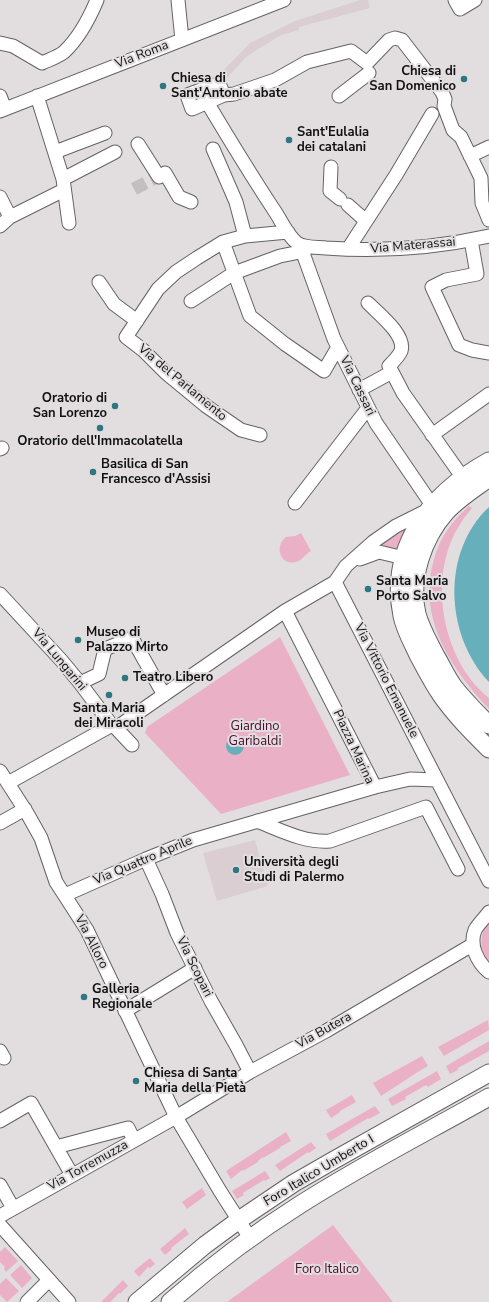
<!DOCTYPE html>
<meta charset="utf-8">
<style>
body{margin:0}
canvas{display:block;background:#e2dee0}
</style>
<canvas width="489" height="1302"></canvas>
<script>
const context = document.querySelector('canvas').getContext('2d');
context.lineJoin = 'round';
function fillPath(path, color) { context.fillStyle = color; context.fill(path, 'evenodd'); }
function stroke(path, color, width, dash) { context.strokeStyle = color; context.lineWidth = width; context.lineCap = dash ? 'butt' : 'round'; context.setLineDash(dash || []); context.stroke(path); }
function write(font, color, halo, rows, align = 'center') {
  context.font = font + ' "Nunito Sans",sans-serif'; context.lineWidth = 4; context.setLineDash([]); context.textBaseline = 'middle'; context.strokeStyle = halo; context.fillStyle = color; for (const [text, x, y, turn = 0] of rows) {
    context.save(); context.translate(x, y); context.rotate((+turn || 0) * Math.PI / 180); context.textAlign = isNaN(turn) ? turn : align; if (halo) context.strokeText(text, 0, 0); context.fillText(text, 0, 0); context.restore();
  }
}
fillPath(new Path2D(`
 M360 0H368L370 8 299 27V30L281 35 255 51 245 58 222 84 216 80 221 73 250 43 295 21Z
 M255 840 268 886 217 901 203 853Z`), '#daced2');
fillPath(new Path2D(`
 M469 506 472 508C461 521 453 534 448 550 432 598 448 666 489 698V709C450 667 417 618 434 559 440 537 452 521 469 506Z
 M406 528 397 550 380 547 375 544Z
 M301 533 311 551C305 554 302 561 296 562 280 566 274 546 286 537L295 536Z
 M280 637 350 775 221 814 145 733 147 727Z
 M489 921V963C479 951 479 933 489 921Z
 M488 1020 489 1030 444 1056 438 1047Z
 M489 1041V1051L458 1068V1070L450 1074 446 1066Z
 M422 1056 428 1066 421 1070 381 1096 373 1083Z
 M437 1071 441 1079 428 1087 426 1085 405 1097 406 1099 392 1106 388 1099Z
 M352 1095 356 1102 340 1111V1112L331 1118 326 1110Z
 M375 1106 380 1113 369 1119 368 1118 330 1141 326 1134Z
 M286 1132 291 1141 280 1147V1148L263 1158V1157L258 1161V1162L243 1171 242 1170 231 1179 226 1171Z
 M311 1142 316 1148 309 1153 308 1152 280 1171 275 1165Z
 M265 1171 270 1178 265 1181 264 1180 243 1193 244 1195 237 1199 232 1191Z
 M202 1188 206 1195 187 1209 182 1202Z
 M333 1225 393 1302H227Z
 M185 1228 189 1234 171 1248 172 1249 165 1255 160 1249Z
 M5 1247 18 1261 6 1272 4 1269 5 1267 0 1262V1252Z
 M150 1258 155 1264 150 1268 148 1267 139 1277 134 1271Z
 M21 1265 32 1278 22 1288 10 1275Z
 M6 1278 19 1291 7 1302 0 1295V1284Z
 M123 1280 128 1286 120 1294 119 1293 110 1302H101Z`), '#eab0c6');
fillPath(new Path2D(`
 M489 507V682C445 635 441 552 489 507Z
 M226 746a9 9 0 1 1 18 0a9 9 0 1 1-18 0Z`), '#67afba');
stroke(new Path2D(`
 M134 189 165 173`), '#c3bfc1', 13, [13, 6]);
const minor = new Path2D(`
 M178 0 182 40
 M455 0 460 9 475 0
 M0 43 13 46 42 63C48 60 58 57 64 52 79 38 89 19 97 0
 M224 95 220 86 214 85 187 95 192 109 224 95 234 94 275 80 307 62 351 51 367 63 389 40 395 38 402 40 442 92 445 99 444 106 453 130 461 137 481 178 482 203 489 220
 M0 96 5 109
 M37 96 63 179 69 223
 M339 96 369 73
 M207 102C229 139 251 175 274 210 281 220 287 235 297 243 304 248 317 247 326 248 381 252 435 248 489 236
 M0 111 284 0
 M138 144 159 177
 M213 149 236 202 245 236
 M55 152 105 133
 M470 156 489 147
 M331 167 330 191 340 199
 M165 173 179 197 191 202
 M63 179 115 152
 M0 197 10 217
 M348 205 366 221
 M0 226 10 217 64 190
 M471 240 477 274 446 280 432 287 459 345 472 350 489 353
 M223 242 250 316 285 344 324 371 338 347
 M304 246V256L334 339 376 423 432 505
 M348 249 396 175 432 114
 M99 282 114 304 137 321
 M191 301 234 273 280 256 300 252 304 246
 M368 303C379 314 406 335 401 351 399 356 393 362 389 366L403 393 463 478
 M359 390 392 372
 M260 435 241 430 206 406 166 373 143 350 126 337 158 289 176 272 197 258 223 242 245 236 288 232
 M432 435 489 394
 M0 449 2 448
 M295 503 368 408
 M360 559 379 552 404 558
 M335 582 489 881
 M0 594 61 660 80 683 110 723 116 728 132 745
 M285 611 375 787
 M80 683 99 674 105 649 132 638 164 695
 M116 728 285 611 335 582 346 566 373 542 396 526 428 510
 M0 771 27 813 41 838 56 882 87 930 176 1117 220 1191 250 1238
 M8 783 112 725
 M257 821C280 830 305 843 330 841L426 807 458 869
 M0 823 25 809
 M146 859 162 894 177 933 211 1001 236 1045 250 1072
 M65 895 146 859 193 840 375 787 410 779 437 780
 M489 912C485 918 478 924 475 930 469 945 477 962 489 972
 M125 1011 195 968
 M0 1051 4 1058
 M0 1121 31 1103 72 1175
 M56 1147 128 1128 134 1140
 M0 1185 13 1208
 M0 1216 176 1117 250 1072 326 1031 472 945
 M0 1225 69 1302
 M27 1302 49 1280`);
const major = new Path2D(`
 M489 461C431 493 388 546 402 616 405 630 412 642 418 655 425 668 432 682 441 695 454 714 472 732 489 749
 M489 478C475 488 458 499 446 512 423 538 409 579 417 614 421 629 429 642 436 656 442 666 447 678 454 687 465 701 477 713 489 725
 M137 1302 205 1245 239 1220 294 1183 334 1160 489 1073
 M170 1302C211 1266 255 1233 301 1204 362 1165 427 1132 489 1097`);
stroke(minor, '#656263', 15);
stroke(major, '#656263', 19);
stroke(minor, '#fff', 13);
stroke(major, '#fff', 17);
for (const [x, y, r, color] of [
 [464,79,4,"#2e7680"],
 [163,86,4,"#2e7680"],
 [289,140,4,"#2e7680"],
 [115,406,4,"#2e7680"],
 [100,428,4,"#2e7680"],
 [93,472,4,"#2e7680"],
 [368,589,4,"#2e7680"],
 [78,640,4,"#2e7680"],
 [125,678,4,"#2e7680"],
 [109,695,4,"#2e7680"],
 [236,870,4,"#2e7680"],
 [84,997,4,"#2e7680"],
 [136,1081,4,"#2e7680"]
]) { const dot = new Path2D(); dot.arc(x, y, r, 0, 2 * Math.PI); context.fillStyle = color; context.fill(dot); stroke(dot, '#e2dee0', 1.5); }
write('13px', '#121111', '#e2dee0', [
 ["Via Roma",142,55,-21],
 ["Via Materassai",413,246,-5],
 ["Via del Parlamento",182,383,40],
 ["Via Cassari",357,386,64],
 ["Via Lungarini",59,660,50],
 ["Via Vittorio Emanuele",386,681,63],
 ["Piazza Marina",353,747,65],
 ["Via Quattro Aprile",143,861,-23],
 ["Via Alloro",91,942,63],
 ["Via Scopari",194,967,64],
 ["Via Butera",324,1031,-29],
 ["Via Torremuzza",88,1166,-29],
 ["Foro Italico Umberto I",319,1171,-31]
]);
write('bold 13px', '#121111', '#e2dee0', [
 ["Chiesa di",456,72,"right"],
 ["San Domenico",456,87,"right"],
 ["Chiesa di",171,79],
 ["Sant'Antonio abate",171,94],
 ["Sant'Eulalia",297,133],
 ["dei catalani",297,148],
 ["Oratorio di",107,399,"right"],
 ["San Lorenzo",107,414,"right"],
 ["Oratorio dell'Immacolatella",100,442,"center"],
 ["Basilica di San",101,465],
 ["Francesco d'Assisi",101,480],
 ["Santa Maria",376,582],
 ["Porto Salvo",376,597],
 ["Museo di",86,633],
 ["Palazzo Mirto",86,648],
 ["Teatro Libero",133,678],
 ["Santa Maria",109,709,"center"],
 ["dei Miracoli",109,724,"center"],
 ["Università degli",244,863],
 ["Studi di Palermo",244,878],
 ["Galleria",92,990],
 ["Regionale",92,1005],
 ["Chiesa di Santa",144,1074],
 ["Maria della Pietà",144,1089]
], 'left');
write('13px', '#4e0a2e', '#e2dee0', [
 ["Giardino",255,727],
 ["Garibaldi",255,742],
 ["Foro Italico",327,1270]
]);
</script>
